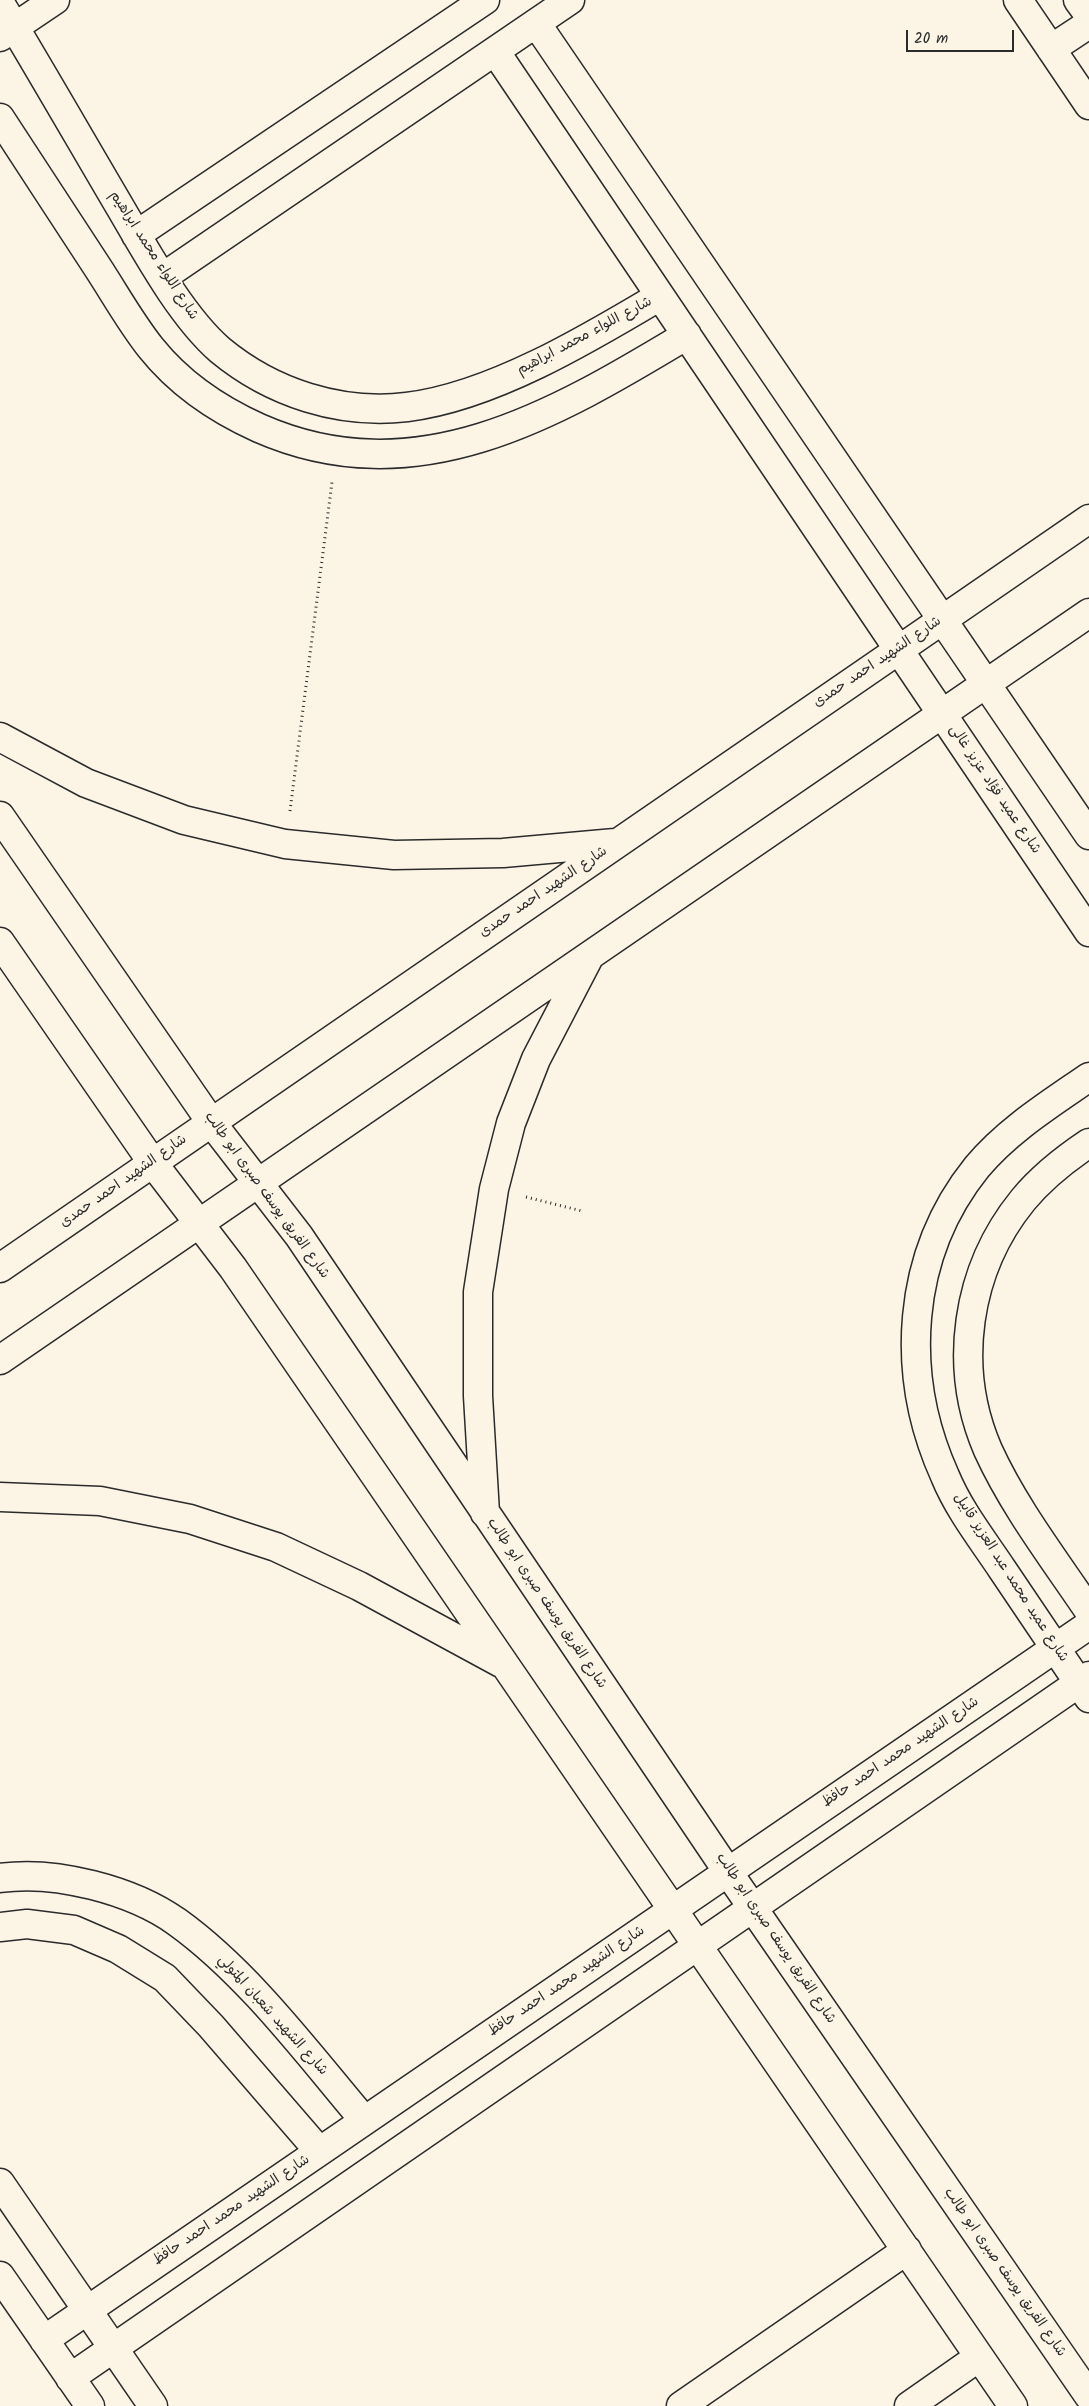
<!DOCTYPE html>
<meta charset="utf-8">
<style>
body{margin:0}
#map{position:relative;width:1089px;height:2406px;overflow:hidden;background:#fcf5e5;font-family:Kalam,sans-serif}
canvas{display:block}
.scale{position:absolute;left:906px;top:30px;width:108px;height:22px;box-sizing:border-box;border:2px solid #2b2b2b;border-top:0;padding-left:6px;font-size:15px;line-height:18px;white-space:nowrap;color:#2b2b2b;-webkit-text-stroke:4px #fcf5e5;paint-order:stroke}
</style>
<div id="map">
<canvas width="1089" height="2406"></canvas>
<div class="scale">20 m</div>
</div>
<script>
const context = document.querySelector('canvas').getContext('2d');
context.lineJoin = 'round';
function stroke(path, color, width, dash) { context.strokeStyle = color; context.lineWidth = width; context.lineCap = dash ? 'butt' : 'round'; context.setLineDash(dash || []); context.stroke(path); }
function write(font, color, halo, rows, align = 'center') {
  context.font = font + ' Kalam,"Playpen Sans Arabic",sans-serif'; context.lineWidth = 4; context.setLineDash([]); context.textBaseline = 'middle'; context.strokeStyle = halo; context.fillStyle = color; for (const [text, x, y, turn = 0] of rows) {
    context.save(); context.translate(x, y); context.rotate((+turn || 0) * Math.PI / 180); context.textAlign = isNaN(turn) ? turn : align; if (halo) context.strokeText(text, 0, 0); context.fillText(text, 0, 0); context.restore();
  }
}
const street = new Path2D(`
 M1018 0 1089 105
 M1078 0 1089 15
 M0 3C41 71 80 139 120 207 147 253 181 316 220 350 272 393 340 415 407 407 491 397 588 339 660 296
 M536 23 1089 835
 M0 37 55 0
 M1051 49 1089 24
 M495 51 1089 932
 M0 118C33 168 65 218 98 268 115 294 131 323 151 348 179 383 219 410 259 428 416 497 554 415 687 335
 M136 235 485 0
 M163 277 570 0
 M0 737 86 783 184 820 285 844 394 855 503 853 615 843
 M0 816 211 1122 299 1236 728 1872 1089 2396
 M0 942 152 1162 233 1268 1013 2406
 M1089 1143C1065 1159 1042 1177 1023 1200 966 1270 952 1367 988 1450 1014 1507 1054 1559 1089 1611
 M0 1268 1089 519
 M0 1360 1089 613
 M0 1497 100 1501 190 1519 276 1547 359 1586 501 1663
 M485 1513 478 1396V1292L494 1189 511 1123 536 1059 588 959
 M1089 1698C1060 1655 1031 1612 1002 1569 982 1539 959 1510 945 1476 899 1374 906 1255 977 1167 1008 1130 1050 1104 1089 1077
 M0 1878C55 1870 132 1890 177 1922 248 1973 308 2054 364 2120
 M0 1927 27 1924 74 1930 118 1949 165 1978 211 2026 319 2151
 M0 2183 153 2406
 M0 2276 90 2406
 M44 2340 1089 1625
 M70 2378 1089 1676
 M681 2406 907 2250
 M909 2406 979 2357`);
stroke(street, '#2b2b2b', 31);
stroke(new Path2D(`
 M290 811 332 482
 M526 1197 582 1211`), '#2b2b2b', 3, [1, 4]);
stroke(street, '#fcf5e5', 28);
write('14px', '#2b2b2b', '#fcf5e5', [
 ["شارع اللواء محمد ابراهيم",153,256,57],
 ["شارع اللواء محمد ابراهيم",585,337,-28],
 ["شارع الشهيد احمد حمدى",878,663,-34],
 ["شارع عميد فؤاد عزيز غالى",994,790,56],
 ["شارع الشهيد احمد حمدى",544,893,-34],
 ["شارع الشهيد احمد حمدى",124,1182,-35],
 ["شارع الفريق يوسف صبرى ابو طالب",266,1196,54],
 ["شارع عميد محمد عبد العزيز قابيل",1010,1578,57],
 ["شارع الفريق يوسف صبرى ابو طالب",546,1604,56],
 ["شارع الشهيد محمد احمد حافظ",901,1753,-34],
 ["شارع الفريق يوسف صبرى ابو طالب",775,1939,56],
 ["شارع الشهيد محمد احمد حافظ",567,1982,-34],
 ["شارع الشهيد شعبان المتولي",272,2016,48],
 ["شارع الشهيد محمد احمد حافظ",232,2211,-34],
 ["شارع الفريق يوسف صبرى ابو طالب",1004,2273,55]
]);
</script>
